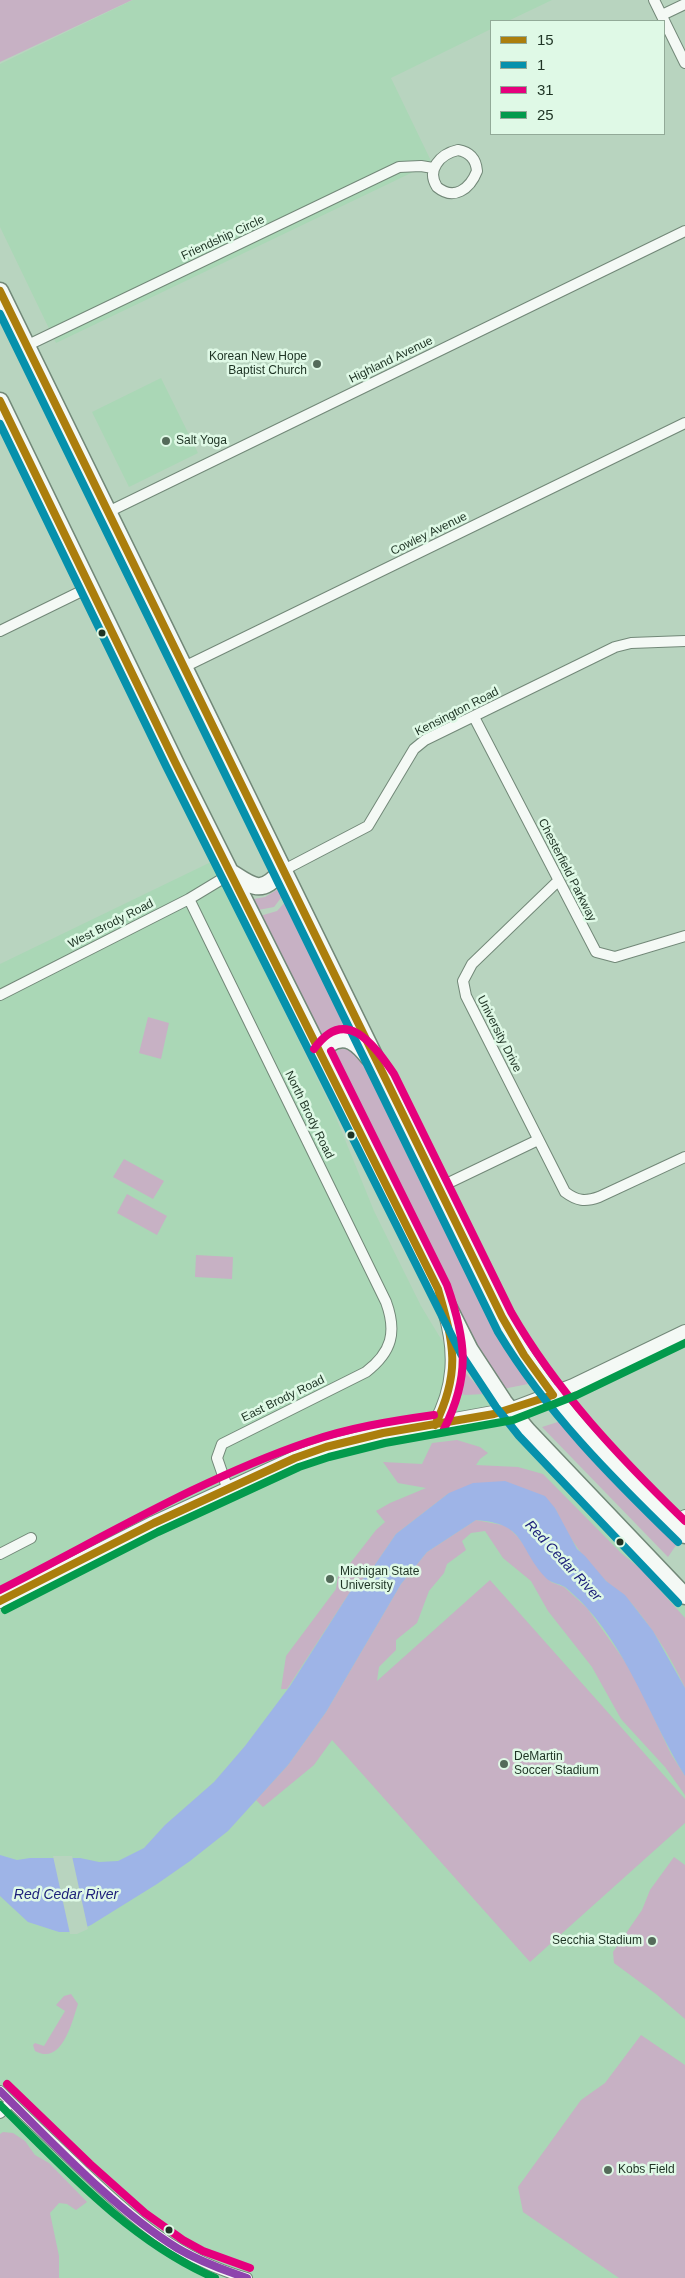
<!DOCTYPE html>
<style>
body{margin:0}
#map{position:relative;width:685px;height:2278px;overflow:hidden;background:#b8d4bf;font-family:Helvetica,sans-serif}
canvas{display:block}
.legend{position:absolute;left:490px;top:20px;width:175px;height:115px;box-sizing:border-box;background:#dff9e6;border:1px solid #92aa98;margin:0;padding:6px 9px;list-style:none;font-size:15px;color:#1e3324}
.legend li{display:flex;align-items:center;gap:10px;height:25px}
.legend b{width:25px;border:1px solid #92aa98}
</style>
<div id="map">
<canvas width="685" height="2278"></canvas>
<ul class="legend">
<li><b style="height:6px;background:#ab7e0d"></b>15</li>
<li><b style="height:6px;background:#0691ac"></b>1</li>
<li><b style="height:6px;background:#e5007d"></b>31</li>
<li><b style="height:6px;background:#039a4c"></b>25</li>
</ul>
</div>
<script>
const context = document.querySelector('canvas').getContext('2d');
context.lineJoin = 'round';
function fillPath(path, color) { context.fillStyle = color; context.fill(path, 'evenodd'); }
function stroke(path, color, width, dash) { context.strokeStyle = color; context.lineWidth = width; context.lineCap = dash ? 'butt' : 'round'; context.setLineDash(dash || []); context.stroke(path); }
function write(font, color, halo, rows, align = 'center') {
  context.font = font + ' Helvetica,sans-serif'; context.lineWidth = 5; context.setLineDash([]); context.textBaseline = 'middle'; context.strokeStyle = halo; context.fillStyle = color; for (const [text, x, y, turn = 0] of rows) {
    context.save(); context.translate(x, y); context.rotate((+turn || 0) * Math.PI / 180); context.textAlign = isNaN(turn) ? turn : align; if (halo) context.strokeText(text, 0, 0); context.fillText(text, 0, 0); context.restore();
  }
}
fillPath(new Path2D(`
 M133 0H552L508 21H491V29L391 78 432 163 56 343 0 227V64Z
 M161 378 198 453 129 487 92 412Z
 M211 862 335 1115 374 1211 421 1306 441 1339 461 1369 537 1452 561 1485 627 1553 649 1568 685 1607V2278H0V964Z`), '#aad7b6');
fillPath(new Path2D(`
 M0 0H132L0 62Z
 M280 888 284 894 274 907 258 910 254 899 265 897Z
 M288 899 352 1028 351 1032H335L322 1038 260 916 277 911Z
 M148 1017 169 1023 161 1059 139 1053Z
 M341 1049 352 1050 361 1059 433 1209 463 1256 485 1302 533 1383 503 1389 476 1348 331 1059 333 1053Z
 M124 1159 164 1181 153 1199 113 1177Z
 M127 1194 167 1216 157 1235 117 1213Z
 M196 1255 233 1257 232 1279 195 1277Z
 M460 1368H461L485 1394 465 1395 456 1392Z
 M561 1421 580 1443 679 1541 668 1557 542 1427Z
 M457 1440 480 1447 488 1453 480 1459 476 1465 518 1467 543 1474 621 1553 642 1570 685 1618V1688C670 1655 650 1624 626 1597 620 1591 612 1587 605 1580 583 1558 568 1537 555 1508L449 1493 396 1534 370 1572 350 1592 287 1689H281L286 1656 336 1589 338 1576 346 1572 345 1570 376 1530 385 1522 376 1511 390 1503 426 1488 398 1483 383 1462 422 1464 432 1443Z
 M476 1520 507 1526 518 1537 551 1582 564 1587 587 1608 624 1660 638 1684 671 1754 685 1776V1795L665 1767 621 1719 592 1667 548 1611 531 1581 503 1558 485 1531 471 1533 462 1541 466 1550 447 1564 444 1573 429 1591 417 1623 396 1640V1650L379 1667 377 1681 490 1580 685 1799V1823L530 1962 332 1740 314 1765 263 1807 256 1800 288 1765 326 1712 401 1584 427 1552Z
 M674 1857 685 1865V2019L656 1994 614 1963 613 1952 642 1910 650 1890Z
 M71 1994 78 2004C72 2022 62 2066 35 2051L33 2045 35 2043 44 2046 65 2011 56 2005 64 1996Z
 M641 2035 685 2065V2278H619L523 2212 518 2187 581 2100 605 2083Z
 M3 2132 13 2133 25 2141 35 2155 49 2163 87 2202 76 2210 67 2204 59 2203 50 2213 59 2256V2278H0V2134Z`), '#c7b1c4');
fillPath(new Path2D(`
 M505 1481 545 1496 555 1508 577 1549 585 1556 606 1581 625 1595 653 1631 685 1688V1776C651 1721 631 1657 587 1608 581 1601 572 1593 565 1587 558 1583 550 1583 545 1577 517 1546 527 1524 476 1520L427 1552 401 1584 326 1712 288 1765 228 1831 190 1861 157 1884 91 1925 76 1932H59L28 1922 0 1896V1855L17 1860 30 1858H80L99 1862 118 1861 144 1848 165 1825 214 1782 245 1746 290 1686 350 1592 370 1572 396 1534 449 1493 473 1483Z`), '#9eb4e7');
fillPath(new Path2D(`
 M53 1856H72L88 1929 77 1934H70Z`), '#b8d4bf');
const minor = new Path2D(`
 M654 0 685 63
 M662 15 685 4
 M458 150C470 152 476 159 477 171 470 189 454 201 437 187 426 170 440 154 458 150Z
 M26 346 399 167 421 166 433 168
 M108 512 685 231
 M0 631 90 587
 M184 667 685 423
 M474 717 596 952 615 957 685 936
 M282 871 368 826 414 749 425 740 615 647 631 643 685 641
 M558 881 472 964 463 981 466 996 565 1192C577 1201 585 1202 599 1197L685 1157
 M189 899 386 1302C397 1332 392 1352 366 1372L222 1444 217 1458 227 1487
 M0 995 189 899 232 873
 M438 1188 538 1140
 M672 1522 685 1515
 M0 1554 31 1538
 M0 2091C27 2118 55 2144 83 2171 134 2219 177 2259 247 2278
 M0 2113 11 2102`);
const tertiary = new Path2D(`
 M435 1425C456 1387 457 1351 445 1311
 M0 1601 154 1523 295 1458 326 1447 383 1433 510 1410 573 1386 685 1332`);
const primary = new Path2D(`
 M0 291 507 1327C552 1408 619 1471 685 1535
 M0 401 175 762 470 1350 504 1402 527 1430 685 1596
 M232 873C255 888 261 894 282 871
 M322 1055 329 1044C346 1032 358 1044 369 1058`);
stroke(minor, '#728878', 12);
stroke(tertiary, '#728878', 16);
stroke(primary, '#728878', 19);
stroke(minor, '#f4f9f5', 10);
stroke(tertiary, '#f4f9f5', 14);
stroke(primary, '#f4f9f5', 16);
stroke(new Path2D(`
 M0 291 502 1317 524 1355 553 1395 494 1414 383 1433 326 1447 295 1458 154 1523 0 1601
 M0 401 175 762 438 1289C454 1344 461 1372 435 1425`), '#ab7e0d', 8);
stroke(new Path2D(`
 M0 314 498 1332C547 1413 611 1477 678 1542
 M0 424 166 766 461 1354 496 1407 519 1436 678 1603`), '#0691ac', 8);
stroke(new Path2D(`
 M314 1049C345 1005 373 1043 394 1074L511 1312C557 1392 619 1457 685 1521
 M331 1051 447 1285C466 1340 471 1375 444 1429
 M0 1590C101 1539 200 1479 308 1442 348 1428 391 1421 434 1415
 M7 2084 90 2164 145 2213 183 2240 203 2251 250 2268`), '#e5007d', 8);
stroke(new Path2D(`
 M5 1610 158 1532 299 1467 329 1457 385 1443 513 1420 577 1395 685 1343
 M0 2105C65 2169 130 2241 215 2278`), '#039a4c', 8);
stroke(new Path2D(`
 M0 2091C53 2143 114 2209 177 2248 199 2261 223 2270 247 2278`), '#8e44ad', 8);
for (const [x, y, r, color] of [
 [317,364,5,"#546b5a"],
 [166,441,5,"#546b5a"],
 [102,633,4.5,"#1e3324"],
 [351,1135,4.5,"#1e3324"],
 [620,1542,4.5,"#1e3324"],
 [330,1579,5,"#546b5a"],
 [504,1764,5,"#546b5a"],
 [652,1941,5,"#546b5a"],
 [608,2170,5,"#546b5a"],
 [169,2230,4.5,"#1e3324"]
]) { const dot = new Path2D(); dot.arc(x, y, r, 0, 2 * Math.PI); context.fillStyle = color; context.fill(dot); stroke(dot, '#dff9e6', 2); }
write('12px', '#1e3324', '#dff9e6', [
 ["Friendship Circle",223,238,-25],
 ["Highland Avenue",391,360,-26],
 ["Cowley Avenue",429,534,-26],
 ["Kensington Road",457,712,-27],
 ["Chesterfield Parkway",567,870,63],
 ["West Brody Road",111,924,-27],
 ["University Drive",499,1034,63],
 ["North Brody Road",309,1115,64],
 ["East Brody Road",283,1399,-26]
]);
write('12px', '#1e3324', '#dff9e6', [
 ["Korean New Hope",307,357,"right"],
 ["Baptist Church",307,371,"right"],
 ["Salt Yoga",176,441],
 ["Michigan State",340,1572],
 ["University",340,1586],
 ["DeMartin",514,1757],
 ["Soccer Stadium",514,1771],
 ["Secchia Stadium",642,1941,"right"],
 ["Kobs Field",618,2170]
], 'left');
write('italic 14px', '#1e217b', '#dff9e6', [
 ["Red Cedar River",563,1561,47],
 ["Red Cedar River",66,1895]
]);
</script>
